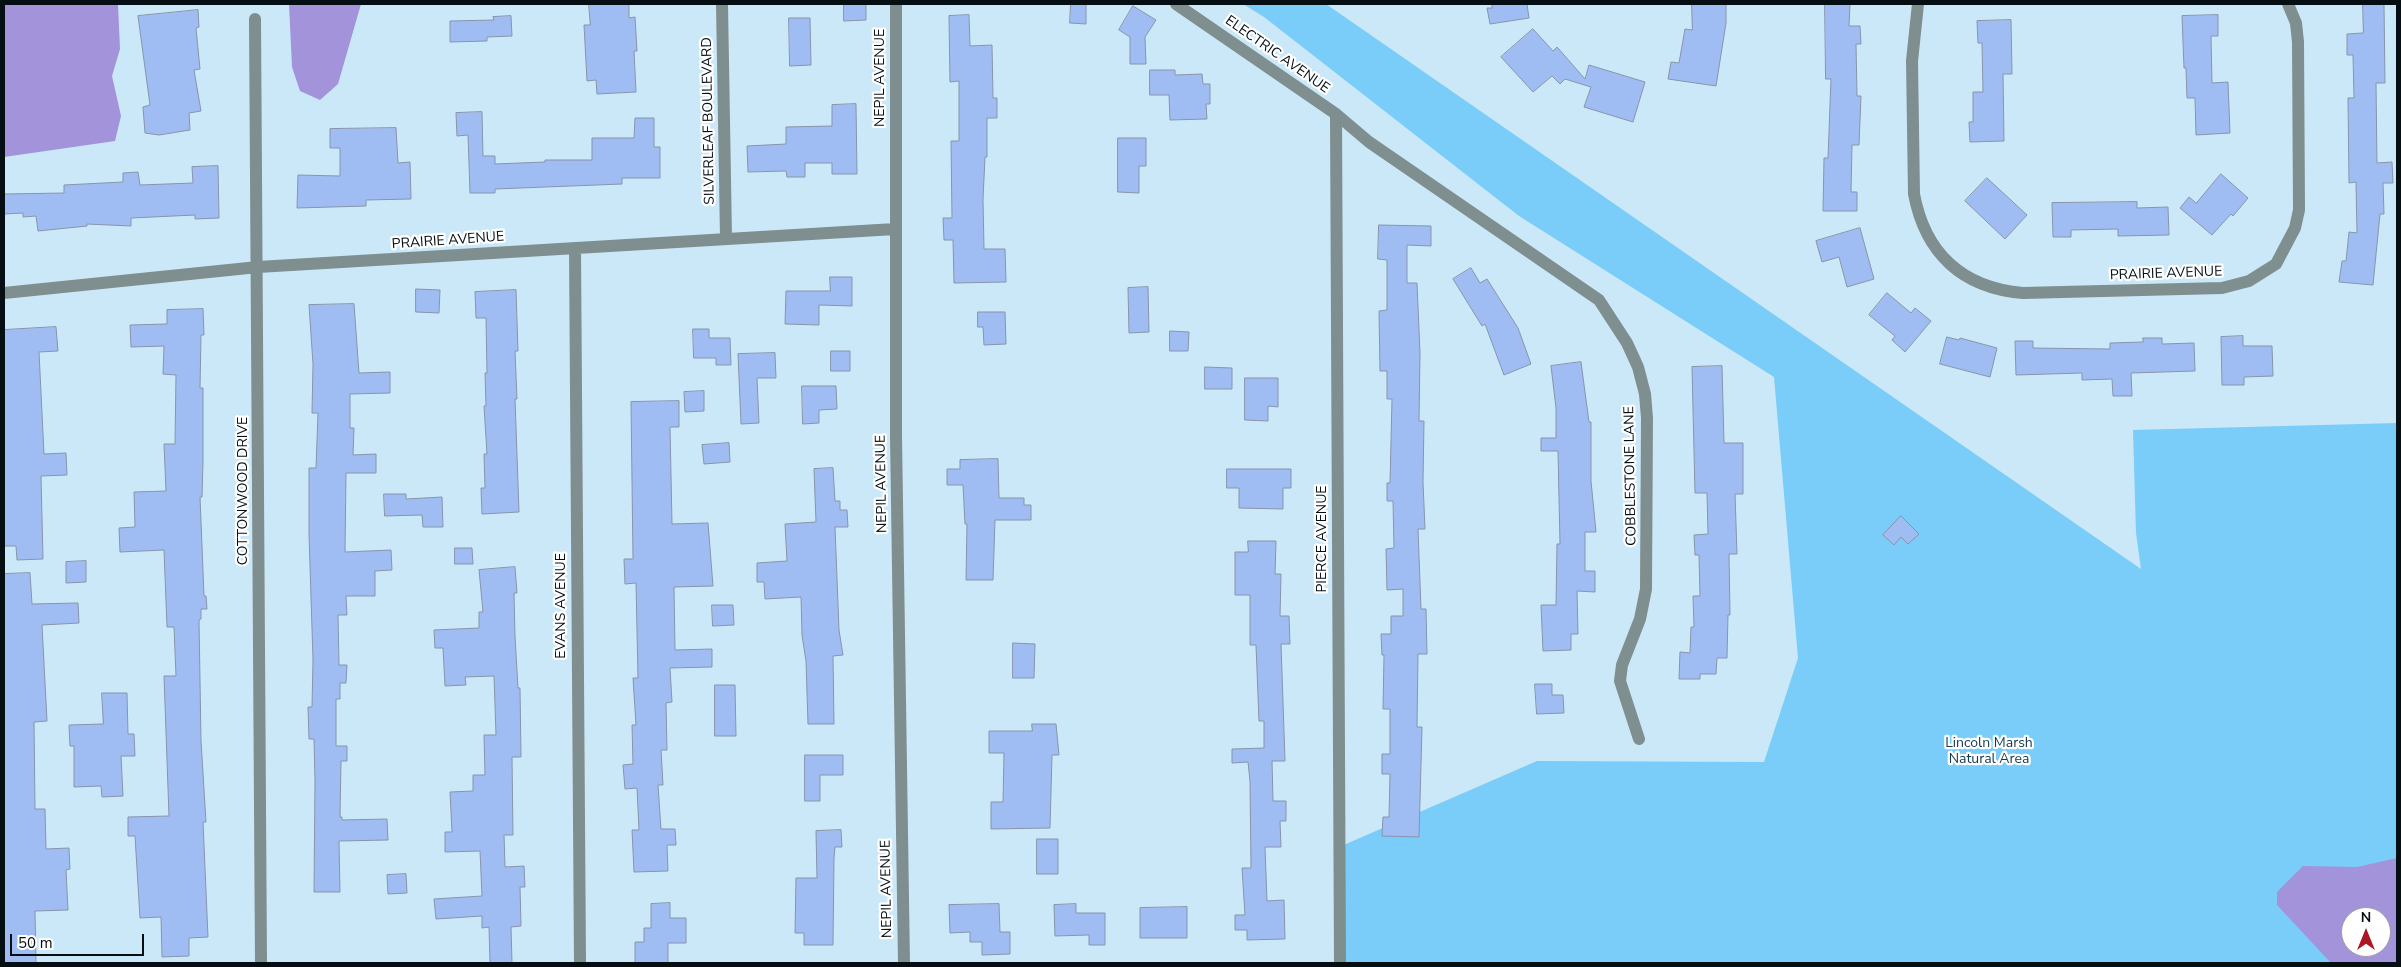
<!DOCTYPE html>
<style>
body{margin:0}
#map{position:relative;width:2401px;height:967px;overflow:hidden;background:#cbe8f8;font-family:"Nunito Sans",sans-serif}
canvas{display:block}
.frame{position:absolute;inset:0;border:5px solid #050e13;pointer-events:none}
.north{position:absolute;left:2341px;top:907px;width:50px;height:50px;box-sizing:border-box;background:#fff;border:1px solid #9b9fa1;border-radius:50%;rotate:0deg;font-size:14px;font-weight:700;line-height:20px;text-align:center;color:#050e13}
.north::after{content:'';display:block;margin:auto;width:18px;height:22px;background:#ab1725;clip-path:polygon(50% 0,100% 100%,50% 72%,0 100%)}
.scale{position:absolute;left:10px;top:934px;width:134px;height:22px;box-sizing:border-box;border:2px solid #050e13;border-top:0;padding-left:6px;font-size:15px;line-height:18px;white-space:nowrap;color:#050e13;-webkit-text-stroke:4px #fff;paint-order:stroke}
</style>
<div id="map">
<canvas width="2401" height="967"></canvas>
<div class="frame"></div>
<div class="north">N</div>
<div class="scale">50 m</div>
</div>
<script>
const context = document.querySelector('canvas').getContext('2d');
context.lineJoin = 'round';
function fillPath(path, color) { context.fillStyle = color; context.fill(path, 'evenodd'); }
function stroke(path, color, width, dash) { context.strokeStyle = color; context.lineWidth = width; context.lineCap = dash ? 'butt' : 'round'; context.setLineDash(dash || []); context.stroke(path); }
function write(font, color, halo, rows, align = 'center') {
  context.font = font + ' "Nunito Sans",sans-serif'; context.lineWidth = 4.5; context.setLineDash([]); context.textBaseline = 'middle'; context.strokeStyle = halo; context.fillStyle = color; for (const [text, x, y, turn = 0] of rows) {
    context.save(); context.translate(x, y); context.rotate((+turn || 0) * Math.PI / 180); context.textAlign = isNaN(turn) ? turn : align; if (halo) context.strokeText(text, 0, 0); context.fillText(text, 0, 0); context.restore();
  }
}
fillPath(new Path2D(`
 M1243 4H1326L2141 569 2136 533 2133 430 2397 423V963H1340L1339 847 1537 761 1764 762 1798 658 1774 377 1519 216 1264 17ZM2351 917H2381V947H2351Z`), '#7acdf8');
fillPath(new Path2D(`
 M4 4H118L120 49 112 76 121 116 115 141 4 157Z
 M289 4H361L338 84 320 100 300 91 292 67Z
 M2397 858V963H2331L2277 905V892L2303 866 2357 867ZM2351 917H2381V947H2351Z`), '#a293db');
const building = new Path2D(`
 M589 4H629V18L635 17 637 51H634L636 92 597 94 596 80 587 81 584 25H590Z
 M844 4H866V20L844 21Z
 M1071 4H1086V24L1070 23Z
 M1492 4H1527L1529 18 1490 24 1487 8H1492Z
 M1692 4H1726V23L1716 86 1668 79 1671 62 1679 63 1685 29 1692 30Z
 M1825 4H1850L1849 26H1860L1861 44H1856L1857 96H1861L1859 145H1852L1851 192H1857V211H1823L1824 158H1828L1831 79H1826Z
 M2363 4H2384L2385 83H2376L2377 163 2392 162 2393 183H2383L2384 214H2380L2373 285 2339 282 2342 261H2346L2349 232 2357 233 2356 182 2349 183 2348 98H2354L2353 55H2347V34L2363 33Z
 M1133 6 1156 20 1145 37 1146 64H1130V37L1119 30Z
 M198 10 199 27 196 28 200 69 194 70 201 111 189 113 190 130 159 135 145 133 143 107 150 105 138 16Z
 M969 15 970 46 992 45 993 98H997V118H987V157H985L983 199 984 249H1005L1006 282 954 283 953 240H944L943 218H952L951 141H959V81L950 82 949 16Z
 M2218 15V36H2211L2212 83 2228 82 2230 133 2196 135 2195 98H2187L2186 68H2184L2182 16Z
 M511 16 512 36 487 37V41L450 42V21L494 20 493 17Z
 M789 18H810L811 65 790 66Z
 M2011 20 2012 74H2003L2004 141 1970 142 1969 122H1973V92H1983L1982 43H1978L1977 21Z
 M1533 29 1553 51 1557 47 1585 79 1589 65 1645 82 1633 122 1584 107 1591 87 1565 79 1560 84 1552 76 1533 92 1501 57Z
 M1150 70H1175V75L1202 74 1203 84H1210V104H1206L1207 119 1170 120 1169 95H1150Z
 M856 104 857 174H832V163H805V177H787L786 171 748 172 747 146 786 144V127L832 126V105Z
 M482 112 483 156H495V164L545 162V160H592V138H634L635 118H654V147H660V178H622V184L495 189V193H470L468 135 457 136 456 113Z
 M396 128 398 163 410 162 411 199 366 200V206L297 208 298 175 340 176V148H330V129Z
 M1118 138H1146V166H1139V193L1118 192Z
 M218 166 219 218 195 219V215L131 218V226L87 224V226L38 231 36 216 23 217V213L4 214V194L64 193V185L123 182V173L138 172 140 185 193 183 192 167Z
 M2221 174 2248 198 2233 216 2231 214 2212 235 2180 208 2189 197 2196 203Z
 M1987 178 2027 215 2005 239 1965 201Z
 M2137 202V208L2168 207 2169 235 2118 236V229L2071 230V237H2053L2052 203Z
 M1379 225 1431 226V246L1407 245V283H1417L1420 353 1419 421H1424L1423 482 1425 529H1418L1421 609H1426L1427 654H1418L1417 727H1422L1419 837 1382 836 1383 817H1389L1390 774H1382V754H1390V709H1383L1384 655H1382L1381 634H1391V616H1403V589L1387 590 1386 549 1394 548 1393 501H1387V483H1390L1392 399H1387V371H1380L1379 311 1387 310V260L1378 259Z
 M1860 228 1874 279 1847 287 1839 257 1822 262 1816 241Z
 M1471 268 1480 283 1487 279 1518 328 1531 364 1504 375 1485 324 1482 326 1453 279Z
 M830 277H852V306L819 305V325L785 324 786 291H830Z
 M1148 287 1149 332 1129 333 1128 288Z
 M416 289 440 290 439 313 416 312Z
 M516 290 518 351H515L517 399H515L519 512 482 514 481 488H485L484 454H487L484 406H486L485 373H487L486 318H476L475 292Z
 M1887 293 1911 313 1915 308 1931 321 1905 352 1892 340 1895 336 1869 315Z
 M354 304 359 373 390 372V393L350 394V428H354L353 455 376 454V473H346L345 552 391 550 392 570 375 571V596H346L347 615H338L339 665H347L346 683H340V699H336V746H347V761H341L340 817H342V820L387 819 388 840 339 841 340 892H314L315 780 314 739H309L308 707H312L313 660 309 534V468H316L318 413H312L313 364 309 305Z
 M203 309 204 335H201L200 388H203V462L202 497H200L204 596H206L207 609H201V619L199 620 201 741 206 822H203L208 937 189 938V956L162 957 161 917 140 918 135 836H128V817L169 816 164 676H176L174 627H167L164 550 120 552 119 528 135 527 134 492 166 491 164 444H175L176 375 163 374 164 346 131 347 130 325 167 324V310Z
 M978 312H1005L1006 344 984 345 983 327H978Z
 M56 327 58 351 39 352 44 454 66 453 67 475 41 476 43 559 17 560 16 546H4V330Z
 M693 329H709V338H730L731 365H716V358H694Z
 M1170 331 1189 332 1188 351H1170Z
 M2243 336V346H2272L2273 376 2244 377V385H2222L2221 337Z
 M1947 337 1959 340 1960 338 1997 348 1990 377 1940 364Z
 M2143 338H2162V344L2194 343 2195 371 2131 373 2132 396H2113L2112 379 2082 380V373L2016 375 2015 341H2033V348L2110 349V343L2143 342Z
 M831 351H850V371H831Z
 M775 353 776 378H757L759 423 741 424 738 354Z
 M1581 362 1589 422H1591V481L1596 532H1585V571H1595V592L1577 591 1578 634H1571V650L1543 651 1541 605H1556L1557 544H1560L1558 451H1541V438H1556V408L1551 366Z
 M1722 366 1724 443H1743V494H1735L1737 554H1729L1730 615H1728L1727 658H1717L1716 674H1700V679H1679L1680 652 1690 653 1691 627H1694L1693 596H1700L1699 555H1695L1694 535 1708 534 1707 493H1695L1692 367Z
 M1205 367 1232 368V389H1205Z
 M1245 378H1278V407L1268 406V421L1245 420Z
 M802 386H836L837 409 819 410V423L803 424Z
 M704 391V411L685 412 684 392Z
 M679 401V427H670L672 524 708 523 713 586 674 587 675 650 712 649V667L670 668 672 702 666 703 667 750H661L663 785H658L661 829H675L676 845H667L668 871 634 872 632 830H639L637 788 625 789 623 765 633 764 632 725H636L633 678H638L636 583 625 584 624 559H633L631 402Z
 M729 443 730 462 704 464 702 445Z
 M998 459 999 498H1024V505H1031V520H995L993 580H966L967 524H965L963 485H947V469H960V460Z
 M833 468 835 501H840V510H847L848 527H835L839 630 843 655 833 656 834 724H808L806 661 802 635 801 597 765 599 764 582H757V563L787 561 785 524 816 522 814 469Z
 M1227 469H1291V488H1283V509L1239 508V488H1227Z
 M384 494H406V499L442 497 443 527H423L422 515 385 516Z
 M1901 516 1919 534 1908 544 1901 537 1894 545 1883 535Z
 M1248 541H1276L1275 574H1281L1280 616H1289L1290 644H1281L1285 761H1272L1273 801H1286V821H1280L1281 847H1265L1267 901 1284 900 1285 939 1247 940V930H1235V915H1245L1242 868H1251L1250 781 1248 762 1232 763V749L1264 748V721H1259L1256 645H1250V595H1235V552H1248Z
 M455 548H472L473 564H455Z
 M86 561V582L66 583V562Z
 M515 567 517 593H514L515 636 518 688H520L521 757H512L513 835H504L505 867 524 866 525 887H520L521 926 511 927 512 963H490L489 927 482 928V916L436 919 434 899 482 896 480 851 445 852V832H452L450 792 473 791V775H485L484 735H496L494 676 465 677 466 685 445 686 443 648H435L434 630 479 628V612H483L479 570Z
 M30 573 32 604 78 603 79 623 42 625 47 721 34 722 35 809H45L46 849 69 848 70 869 66 870 68 910 35 911 36 963H4V574Z
 M712 605H733L734 625 713 626Z
 M1013 643 1035 644 1034 678H1013Z
 M1535 684H1552V695H1563L1564 713 1537 714Z
 M715 685H735L736 736H715Z
 M102 693H127L128 734H134L135 756H121L123 796 102 797 101 786 74 787V746H70L69 725 103 724Z
 M1032 724H1056L1059 755H1052L1050 828 991 829V802H1003L1004 753H989V731H1032Z
 M805 755H843V775H820V801H805Z
 M841 830 842 847H835L834 858 833 945H804V933H795L796 878H817L816 831Z
 M1037 839H1058V874H1037Z
 M406 874 407 893 388 894 387 875Z
 M670 903V918H686V943H668V963H635V942H644V928H651V904Z
 M999 904 1000 932H1010V954L982 955V942H970V932L950 933 949 905Z
 M1076 904V913H1105V945H1089V935L1055 936 1054 905Z
 M1187 907V938H1140V908Z`);
fillPath(building, '#a0bdf3');
stroke(building, '#8794ab', 1);
stroke(new Path2D(`
 M722 4 726 238
 M896 4V437L904 963
 M1176 4 1336 114 1369 142 1599 300 1627 343 1638 367 1645 394 1647 418 1646 589 1640 619 1622 665 1620 681 1639 739
 M1918 4 1912 61 1914 194C1925 253 1962 288 2023 293L2222 288 2249 281 2276 264 2295 228 2299 210 2298 42 2296 23 2288 4
 M255 19 261 963
 M1336 114 1340 963
 M575 248 580 963
 M4 293 258 267 895 229`), '#7f8e8f', 12);
write('14px', '#050e13', '#fff', [
 ["ELECTRIC AVENUE",1277,55,35],
 ["NEPIL AVENUE",881,78,-90],
 ["SILVERLEAF BOULEVARD",709,121,-91],
 ["PRAIRIE AVENUE",448,241,-4],
 ["PRAIRIE AVENUE",2166,274,-2],
 ["COBBLESTONE LANE",1631,476,-91],
 ["NEPIL AVENUE",882,484,-91],
 ["COTTONWOOD DRIVE",244,491,-90],
 ["PIERCE AVENUE",1323,539,-90],
 ["EVANS AVENUE",562,606,-90],
 ["NEPIL AVENUE",887,889,-91]
]);
write('14px', '#133a4c', '#fff', [
 ["Lincoln Marsh",1989,744],
 ["Natural Area",1989,760]
]);
</script>
